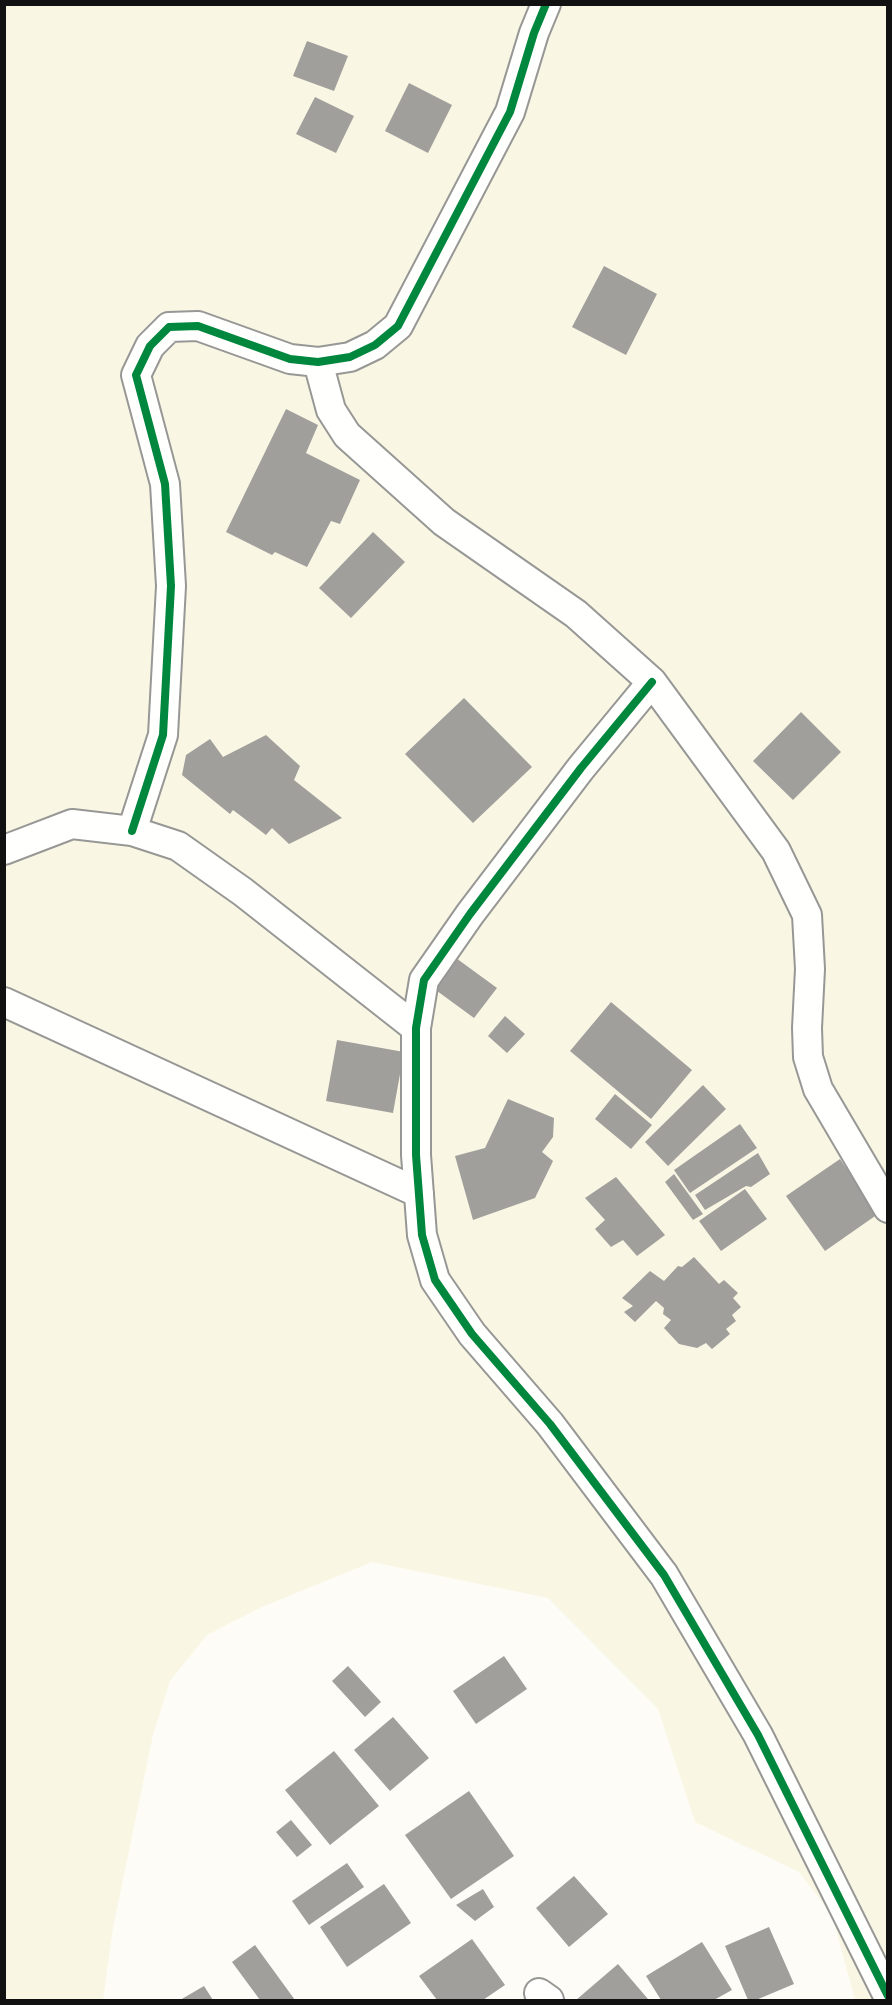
<!DOCTYPE html>
<style>
body{margin:0}
#map{position:relative;width:892px;height:2005px;overflow:hidden;background:#fdfcf7;font-family:"Libre Baskerville",serif}
canvas{display:block}
.frame{position:absolute;inset:0;border:6px solid #111;pointer-events:none}
</style>
<div id="map">
<canvas width="892" height="2005"></canvas>
<div class="frame"></div>
</div>
<script>
const context = document.querySelector('canvas').getContext('2d');
context.lineJoin = 'round';
function fillPath(path, color) { context.fillStyle = color; context.fill(path, 'evenodd'); }
function stroke(path, color, width, dash) { context.strokeStyle = color; context.lineWidth = width; context.lineCap = dash ? 'butt' : 'round'; context.setLineDash(dash || []); context.stroke(path); }
fillPath(new Path2D(`
 M5 5H887V2000H855L832 1915 799 1872 695 1822 658 1709 548 1598 372 1562 262 1607 207 1635 170 1681 153 1735 113 1928 103 2000H5Z`), '#f9f7e4');
fillPath(new Path2D(`
 M307 41 348 56 334 91 293 76Z
 M409 83 452 105 428 153 385 131Z
 M315 97 354 116 336 153 296 134Z
 M604 266 657 294 626 355 572 327Z
 M286 409 318 425 306 453 360 480 340 524 331 521 307 567 275 552 272 555 226 532Z
 M373 532 405 562 351 618 319 588Z
 M464 698 532 767 473 823 405 754Z
 M801 712 841 752 793 800 753 761Z
 M266 735 300 766 294 780 342 818 289 844 272 828 266 835 233 810 230 814 182 775 186 755 210 739 223 757Z
 M456 958 497 988 474 1018 433 988Z
 M611 1002 692 1070 651 1119 570 1051Z
 M505 1016 525 1034 507 1053 488 1036Z
 M337 1040 404 1052 393 1113 326 1101Z
 M703 1085 726 1109 668 1166 645 1142Z
 M615 1094 652 1125 631 1149 595 1119Z
 M508 1099 554 1118 553 1137 542 1152 553 1161 535 1198 473 1220 455 1156 485 1148Z
 M740 1124 757 1148 690 1193 674 1170Z
 M758 1153 770 1174 751 1187 746 1186 705 1210 695 1195Z
 M840 1159 878 1214 825 1251 786 1196Z
 M674 1174 703 1214 693 1220 665 1182Z
 M616 1177 665 1235 637 1256 623 1240 611 1247 595 1229 605 1220 585 1198Z
 M745 1189 767 1219 721 1251 699 1221Z
 M694 1257 719 1284 724 1280 738 1293 733 1298 741 1307 732 1315 736 1321 726 1329 730 1334 712 1349 706 1343 697 1348 679 1344 664 1328 671 1320 663 1314 664 1308 656 1301 635 1322 624 1312 633 1306 622 1298 650 1271 664 1281 678 1266 682 1267Z
 M504 1656 527 1689 476 1724 453 1691Z
 M348 1666 381 1702 365 1717 332 1681Z
 M393 1717 429 1758 390 1791 354 1750Z
 M334 1751 379 1806 330 1845 285 1790Z
 M469 1791 514 1856 451 1899 405 1835Z
 M291 1820 312 1845 297 1857 276 1832Z
 M347 1863 364 1887 309 1925 292 1901Z
 M574 1876 608 1914 569 1947 536 1908Z
 M384 1884 411 1923 347 1967 320 1927Z
 M483 1889 494 1907 475 1921 456 1905Z
 M769 1927 794 1984 756 2000H748L725 1946Z
 M472 1939 505 1985 483 2000H437L419 1976Z
 M702 1942 732 1990 714 2000H661L646 1976Z
 M255 1945 295 2000H260L232 1962Z
 M618 1964 648 1999 576 2000Z
 M204 1986 213 2000H180Z`), '#a19f9c');
const street = new Path2D(`
 M318 362 331 410 347 435 444 522 576 614 652 682 776 851 807 915 810 969 807 1028 808 1057 818 1089 888 1208
 M652 682 581 768 470 914 424 980 416 1028V1155L422 1235 435 1280 472 1334 550 1424 664 1575 758 1735 888 1996
 M132 831 163 735 171 586 165 484 136 375 150 346 169 327 198 326 290 359 318 362 350 357 375 345 398 326 510 112 534 33 546 4
 M4 850 72 824 132 831 178 846 243 892 416 1028
 M4 1002 419 1193
 M539 1993 549 2000`);
stroke(street, '#979795', 32);
stroke(street, '#fffffe', 28);
stroke(new Path2D(`
 M652 682 581 768 470 914 424 980 416 1028V1155L422 1235 435 1280 472 1334 550 1424 664 1575 758 1735 888 1996
 M132 831 163 735 171 586 165 484 136 375 150 346 169 327 198 326 290 359 318 362 350 357 375 345 398 326 510 112 534 33 546 4`), '#00873e', 8);
</script>
